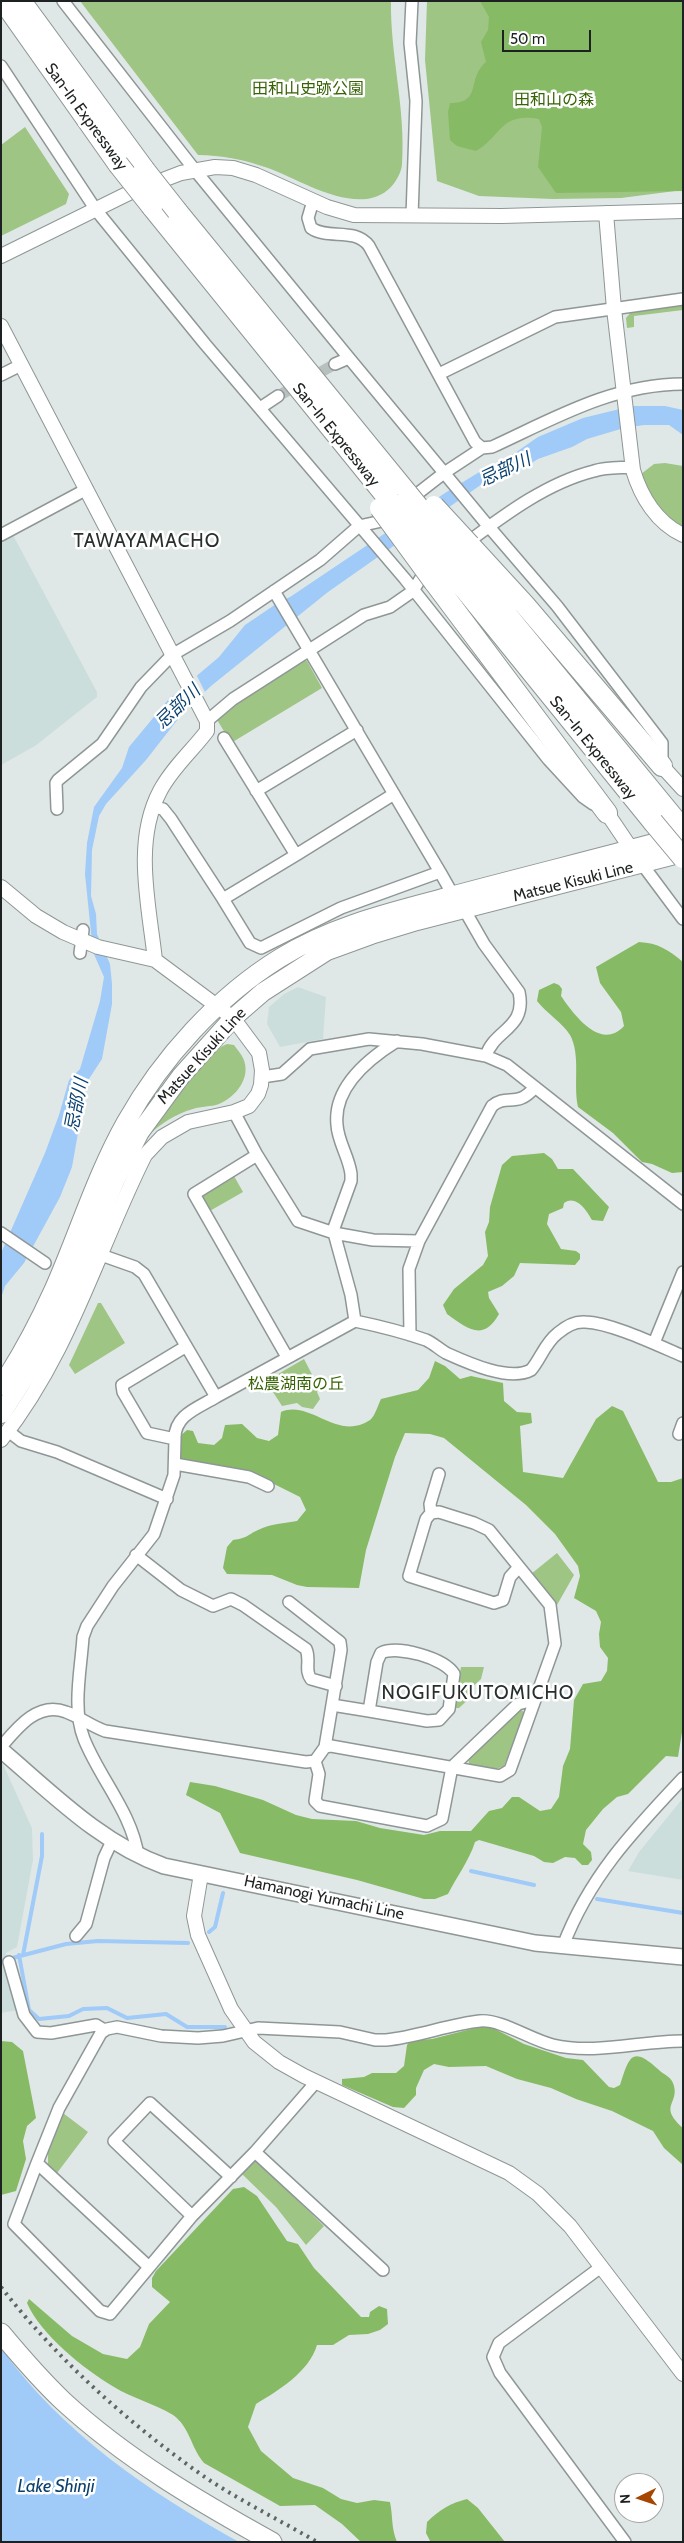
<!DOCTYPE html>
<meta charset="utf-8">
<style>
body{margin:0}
#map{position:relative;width:684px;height:2543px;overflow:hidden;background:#dfe8e7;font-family:Cabin,sans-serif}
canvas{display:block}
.frame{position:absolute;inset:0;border:2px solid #1e2121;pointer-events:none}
.north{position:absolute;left:614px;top:2473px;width:50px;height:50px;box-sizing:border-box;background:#fff;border:1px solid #a5a6a6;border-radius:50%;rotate:266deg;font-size:14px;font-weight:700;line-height:20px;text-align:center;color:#1e2121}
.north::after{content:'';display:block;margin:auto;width:18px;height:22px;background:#a74600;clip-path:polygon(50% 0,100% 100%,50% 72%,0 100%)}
.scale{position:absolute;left:502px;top:30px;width:89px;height:22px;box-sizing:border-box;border:2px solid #1e2121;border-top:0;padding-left:6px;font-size:15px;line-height:18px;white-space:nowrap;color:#1e2121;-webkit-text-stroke:4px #fff;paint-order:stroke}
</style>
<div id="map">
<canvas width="684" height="2543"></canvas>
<div class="frame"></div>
<div class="north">N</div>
<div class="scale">50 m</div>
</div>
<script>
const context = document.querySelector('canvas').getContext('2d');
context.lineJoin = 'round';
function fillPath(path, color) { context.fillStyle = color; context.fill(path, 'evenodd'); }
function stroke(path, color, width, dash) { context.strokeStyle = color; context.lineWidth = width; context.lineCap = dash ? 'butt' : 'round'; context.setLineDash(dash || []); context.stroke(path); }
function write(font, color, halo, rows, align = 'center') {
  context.font = font + ' Cabin,"Noto Sans JP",sans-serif'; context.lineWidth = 5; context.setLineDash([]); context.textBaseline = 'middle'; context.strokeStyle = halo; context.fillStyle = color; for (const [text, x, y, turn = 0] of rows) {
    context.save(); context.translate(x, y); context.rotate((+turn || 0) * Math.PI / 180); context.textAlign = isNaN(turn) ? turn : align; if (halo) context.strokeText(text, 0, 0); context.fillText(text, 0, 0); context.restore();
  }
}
fillPath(new Path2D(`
 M13 535 97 692V697L35 746 1 765V541Z
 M298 987 326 997 323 1039 280 1047 267 1024 269 1007 284 994Z
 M1 1760 32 1828 33 1860 17 1947 6 1953 18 2010 1 2013Z
 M683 1798V1880L628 1871 639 1852Z`), '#ccdedc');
fillPath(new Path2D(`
 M80 1H391C390 55 406 109 402 164 402 171 396 182 391 187 360 219 301 180 268 168 245 160 221 155 198 155Z
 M427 1H624L683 190 621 198 553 199 479 196 437 181 425 60Z
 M25 127 69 194 66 204 1 236V145Z
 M683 305V310L634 316V327L627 328 626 318 631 312Z
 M665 463 683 466V527C662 516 648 496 641 474L654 464Z
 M303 661H307L322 688 231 743 216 718Z
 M227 1044 234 1045C237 1049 241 1054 243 1058 252 1077 236 1097 219 1104 211 1107 201 1106 193 1109 175 1114 160 1124 147 1137 163 1111 199 1054 227 1044Z
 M234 1176 243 1192 208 1212 199 1196Z
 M98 1303H101L125 1343 75 1374 69 1365Z
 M304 1359 319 1388 317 1392 320 1399 313 1409 302 1407 297 1403 282 1406 266 1381Z
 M557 1553 574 1575 557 1605 531 1574Z
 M461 1667H484L481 1679 468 1691 472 1696 459 1708H454Z
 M519 1708 525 1713 504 1766 494 1770 469 1764 468 1756Z
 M63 2113 88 2132 57 2173 48 2165V2150Z
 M255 2159 324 2226 306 2245 276 2207 242 2174Z`), '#9ec584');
fillPath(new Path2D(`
 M480 1H683V191L556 193 538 167 542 127 539 119C500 112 502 136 476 151L457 146 450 140 448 112 450 103C483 103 466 79 486 62L481 42 488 30 489 17Z
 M639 942C658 943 669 950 683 962V1172L672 1173 652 1164 642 1162 613 1133 578 1107C573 1084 581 1055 570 1035 562 1022 546 1013 537 1001L539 990 554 983 559 985 562 989 561 996C573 1013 600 1052 624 1026L621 1012 600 983 596 967Z
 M544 1153 552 1159 558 1169H573L609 1207 603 1221 592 1220C587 1211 576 1194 564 1203L563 1208 549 1214 547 1224 561 1249 576 1251 580 1254V1259L575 1265 520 1263 514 1276 502 1286 488 1292 489 1298 499 1314C483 1342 468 1329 447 1314L443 1305 454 1289 483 1265 488 1256 485 1232 489 1222 490 1207 502 1165 512 1156Z
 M435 1361 445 1366 460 1379 471 1376 503 1383 504 1401 517 1412 531 1413 532 1423 520 1426 523 1472 563 1478 596 1419 612 1406 623 1411 658 1482H671L683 1478V1726L678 1757 666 1756 628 1794 617 1797 603 1809 586 1830 583 1844 591 1852 592 1860 588 1865H582L575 1858 565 1857 553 1863 544 1862 534 1856 479 1840 475 1842C469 1861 457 1876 448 1894L435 1899H424L357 1880 240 1853 220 1813 186 1795 190 1782 215 1786 263 1800 296 1815 312 1819 356 1821 380 1828 424 1835 440 1831H471L489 1811 502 1808 512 1797H519L540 1811 551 1809 559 1797 563 1766 570 1749 574 1700 583 1684 601 1681 607 1671 608 1658 600 1647 599 1634 601 1622 596 1611 574 1598 580 1576 578 1566 555 1534 526 1505 444 1438 430 1434 405 1433 395 1457 366 1550 359 1588 307 1587 297 1585 272 1575 227 1574 223 1568 227 1547 233 1540C248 1538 247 1535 258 1530 270 1524 285 1523 297 1521L306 1510 300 1497 270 1482 181 1460 178 1458 179 1437 187 1430 193 1431 198 1443 214 1445 222 1438 225 1425 242 1424 257 1438 269 1441 278 1435 281 1412C310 1399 337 1442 370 1420 375 1416 378 1405 381 1399L418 1390 429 1378Z
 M487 2025 524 2044 566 2058 583 2060 609 2087 614 2088 620 2085C629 2058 631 2044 659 2070 663 2074 671 2077 673 2083 681 2104 657 2105 683 2128V2165L664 2148 653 2131 612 2111 576 2099 551 2088 517 2079 486 2066 449 2067 434 2064 424 2070 416 2088V2095L404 2108 393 2107 342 2085V2079L364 2077 372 2073H396L404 2066 407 2045 410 2041 432 2039Z
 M1 2041 12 2042 23 2051 36 2118 27 2126 23 2141 26 2159 16 2191 1 2195Z
 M244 2187 257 2196 287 2241 298 2244 314 2268 361 2317H369L370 2312 379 2306 387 2309 388 2324 380 2330 368 2334 349 2335 333 2345H317C309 2372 279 2390 256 2404L248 2427 261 2451 293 2478 323 2488 341 2499 357 2503 374 2500 390 2502C393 2516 391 2528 397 2542H361L342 2524 315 2505 280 2506 204 2463C191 2448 190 2427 173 2415 155 2404 132 2398 114 2387 85 2370 40 2334 27 2303L29 2299 72 2336 103 2354 127 2359 140 2347 149 2324 170 2302 152 2287V2278L156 2271 233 2189Z
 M467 2499 478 2508 505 2542 430 2541 426 2533 427 2522C439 2510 451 2503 467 2499Z`), '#87ba64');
fillPath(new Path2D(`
 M632 406H665L683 410V435L669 425H644L624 428 587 439 572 447 538 459 509 477H492L328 592 211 686 182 714 146 760 106 804 99 816 92 850 91 896 96 914 97 934 110 964 112 984V1004L102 1059 87 1082 72 1167 60 1197 24 1263 5 1286 1 1298V1253L45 1153 59 1115 69 1080 80 1069 100 1001 104 977 93 952 85 874 87 843 94 807 122 768 129 747 168 700 219 657 245 625 279 602 290 597 445 493 481 471 499 464 538 437 583 418Z
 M1 2348C62 2433 149 2492 239 2542H1Z`), '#a0caf7');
fillPath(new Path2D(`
 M195 672 206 694 186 713 174 691Z`), '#dfe8e7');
stroke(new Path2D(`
 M471 1871 534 1885
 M597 1899 683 1913
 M209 1932 215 1927 223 1893
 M19 1955 29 2010 39 2019 69 2016 83 2009 107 2008 127 2018 166 2014 187 2027H225
 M23 1955 42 1856V1834
 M1 1961 66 1944 98 1941 188 1943`), '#a0caf7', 4);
stroke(new Path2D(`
 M278 396 335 364`), '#b8c0bf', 11, [11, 5.5]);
const minor = new Path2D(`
 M63 1 194 169 349 358 484 521 557 606 662 743V765
 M412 1 410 43 416 101 412 216
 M1 66 96 210 205 344 405 579 548 759 583 797 593 804
 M313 201 308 218 311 228C328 240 355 227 369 246L475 442 482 448 492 447C553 419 613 384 683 384
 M335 364 349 358
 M439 374 555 317 683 299
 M1 375 21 365
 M260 408 278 396
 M408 501 444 473 482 448
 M1 535 87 489
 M464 545C503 516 546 483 594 471 606 467 620 468 632 467
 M207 721 233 699 364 615 390 607 413 591 422 576 431 569
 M224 738 296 855 394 794
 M256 791 357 730
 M153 807 163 809 171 819 223 899 296 855
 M57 809 56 783 58 780 102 744 141 687 172 655 230 621 320 560 359 526 382 521 390 515
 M642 864 683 919
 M440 872 453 895
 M223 899 250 943 261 948 341 908 440 872 274 591
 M464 909 484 944 519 992C527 1029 494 1029 486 1056
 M80 953 83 930
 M262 1077 282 1074 310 1049 369 1039 422 1044 486 1056 507 1065 683 1204
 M234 1112 257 1155 194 1194 287 1357
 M257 1155 298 1221 334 1233 373 1240 419 1241
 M1 1233 45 1263
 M101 1255 135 1267 144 1274 216 1397C198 1408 174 1415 175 1439
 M355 1321 351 1295 334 1233V1228L351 1181V1174C349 1157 338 1142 337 1125 333 1087 368 1059 397 1041
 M410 1335 409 1269 419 1241 492 1106C507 1093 517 1109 535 1087
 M654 1343 683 1272
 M216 1397 355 1321C379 1326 403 1332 426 1340 433 1343 439 1349 446 1353 466 1362 509 1382 531 1370 541 1358 545 1343 558 1333 565 1327 575 1321 585 1322 612 1323 657 1345 683 1356
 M8 1431 21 1441 57 1452 167 1499
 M679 1434 683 1423
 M175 1464 249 1477 268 1486
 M431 1513 430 1504 439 1474
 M136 1555 181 1590 213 1606 231 1599 243 1605 306 1649C311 1660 304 1670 311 1679L336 1686
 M289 1602 340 1642 341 1650 332 1705
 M1 1747C17 1728 38 1701 66 1712 80 1717 91 1726 105 1731L306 1762 315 1761 325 1747 331 1746 500 1776 510 1770 555 1644 550 1605 489 1530 474 1523 439 1512 431 1513 426 1519 409 1576 494 1603 503 1600 510 1577 519 1567
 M325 1747 332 1705 369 1711 377 1662 381 1653C398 1645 444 1658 454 1674L449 1709 439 1720 427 1721 369 1711
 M315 1761 319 1774 315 1801 320 1806 427 1826 442 1819 452 1767 518 1704 534 1700
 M138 1856C132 1813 100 1779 84 1739 72 1709 81 1669 83 1637L87 1626 113 1586 154 1534 174 1475 175 1439 147 1433 123 1392 122 1385 185 1347
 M76 1936 86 1924 104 1858 112 1841
 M563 1946C589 1877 634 1830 683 1778
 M9 1962 24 2015 37 2032 51 2033 96 2025 104 2030
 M255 2152 316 2082
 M37 2163 14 2224 100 2311 110 2314 192 2216 114 2141 150 2103 231 2177
 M192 2216 255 2152 383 2270
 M149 2267 37 2163 59 2108 101 2033 107 2029 117 2027 161 2036 198 2038 223 2036 258 2028 340 2032 375 2040H386C417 2037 450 2024 480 2021 501 2019 531 2040 553 2045 595 2055 640 2041 683 2041
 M601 2267 499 2343 493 2357 500 2373 625 2542`);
const tertiary = new Path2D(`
 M606 213 614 309 633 470C641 497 657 523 683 535
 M1 256 129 193 181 173 215 167 233 168 256 175 327 207 354 215 502 216 683 211
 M1 326 207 721V731C192 751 172 768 160 791 133 842 149 905 155 960
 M662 766 683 789
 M607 813 636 856
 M1 887 36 916 63 932 98 947 155 960 233 1018 259 1053 262 1070 261 1085 258 1094 249 1106 234 1112 188 1122 162 1137 145 1155C96 1253 71 1351 1 1440
 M201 1874 194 1916 198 1935 231 2009 254 2042 279 2062 304 2076 509 2173 538 2194 570 2226 683 2374`);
const secondary = new Path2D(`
 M1 1750C52 1793 100 1843 164 1866L535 1943 683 1957`);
const primary = new Path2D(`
 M1 1386C21 1356 38 1324 53 1291 78 1235 96 1175 126 1122 162 1058 217 997 280 958 331 926 390 912 447 897 525 876 603 857 680 836
 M1 1414 42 1351 58 1318 115 1181 140 1132 181 1076 233 1018 263 992 327 951 371 935 417 921 683 853`);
const trunk = new Path2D(`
 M1 2333C21 2357 41 2380 63 2401 126 2459 198 2501 272 2542`);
const motorway = new Path2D(`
 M3 1 118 164
 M21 1 144 169
 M152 207 390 501
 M177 211 408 494
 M470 545 525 605 662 766
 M462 560 683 829
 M449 570 653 822
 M434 582 607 813`);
stroke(minor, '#8f9796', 14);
stroke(tertiary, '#8f9796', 16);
stroke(secondary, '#8f9796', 18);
stroke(primary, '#8f9796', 20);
stroke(trunk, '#8f9796', 21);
stroke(motorway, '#8f9796', 22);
stroke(minor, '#fff', 11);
stroke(tertiary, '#fff', 14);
stroke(secondary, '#fff', 15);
stroke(primary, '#fff', 18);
stroke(trunk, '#fff', 19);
stroke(motorway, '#fff', 20);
stroke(new Path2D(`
 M1 2287C56 2358 126 2421 199 2473 236 2499 278 2519 317 2542`), '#5f6464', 4, [2.5, 5]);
const motorwayBridge = new Path2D(`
 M118 164 152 207
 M144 169 177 211
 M408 494 462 560
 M390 501 449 570
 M434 506 470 545
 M380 508 434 582
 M653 822 683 858`);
stroke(motorwayBridge, '#8f9796', 22, []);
stroke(motorwayBridge, '#fff', 20);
write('16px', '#366304', '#fff', [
 ["田和山史跡公園",308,89],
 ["田和山の森",554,100],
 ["松農湖南の丘",296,1384]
]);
write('16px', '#1e2121', '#fff', [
 ["San-In Expressway",86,117,54],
 ["San-In Expressway",336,435,51],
 ["San-In Expressway",593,748,51],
 ["Matsue Kisuki Line",573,882,-14],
 ["Matsue Kisuki Line",202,1056,-48],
 ["Hamanogi Yumachi Line",324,1898,12]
]);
write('italic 18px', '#0a406e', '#fff', [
 ["忌部川",505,470,-25],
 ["忌部川",178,707,-44],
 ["忌部川",77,1105,-79],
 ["Lake Shinji",56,2487]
]);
context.letterSpacing = '1px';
write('19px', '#282f2e', '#fff', [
 ["TAWAYAMACHO",147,541],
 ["NOGIFUKUTOMICHO",478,1693]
]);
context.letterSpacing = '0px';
</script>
